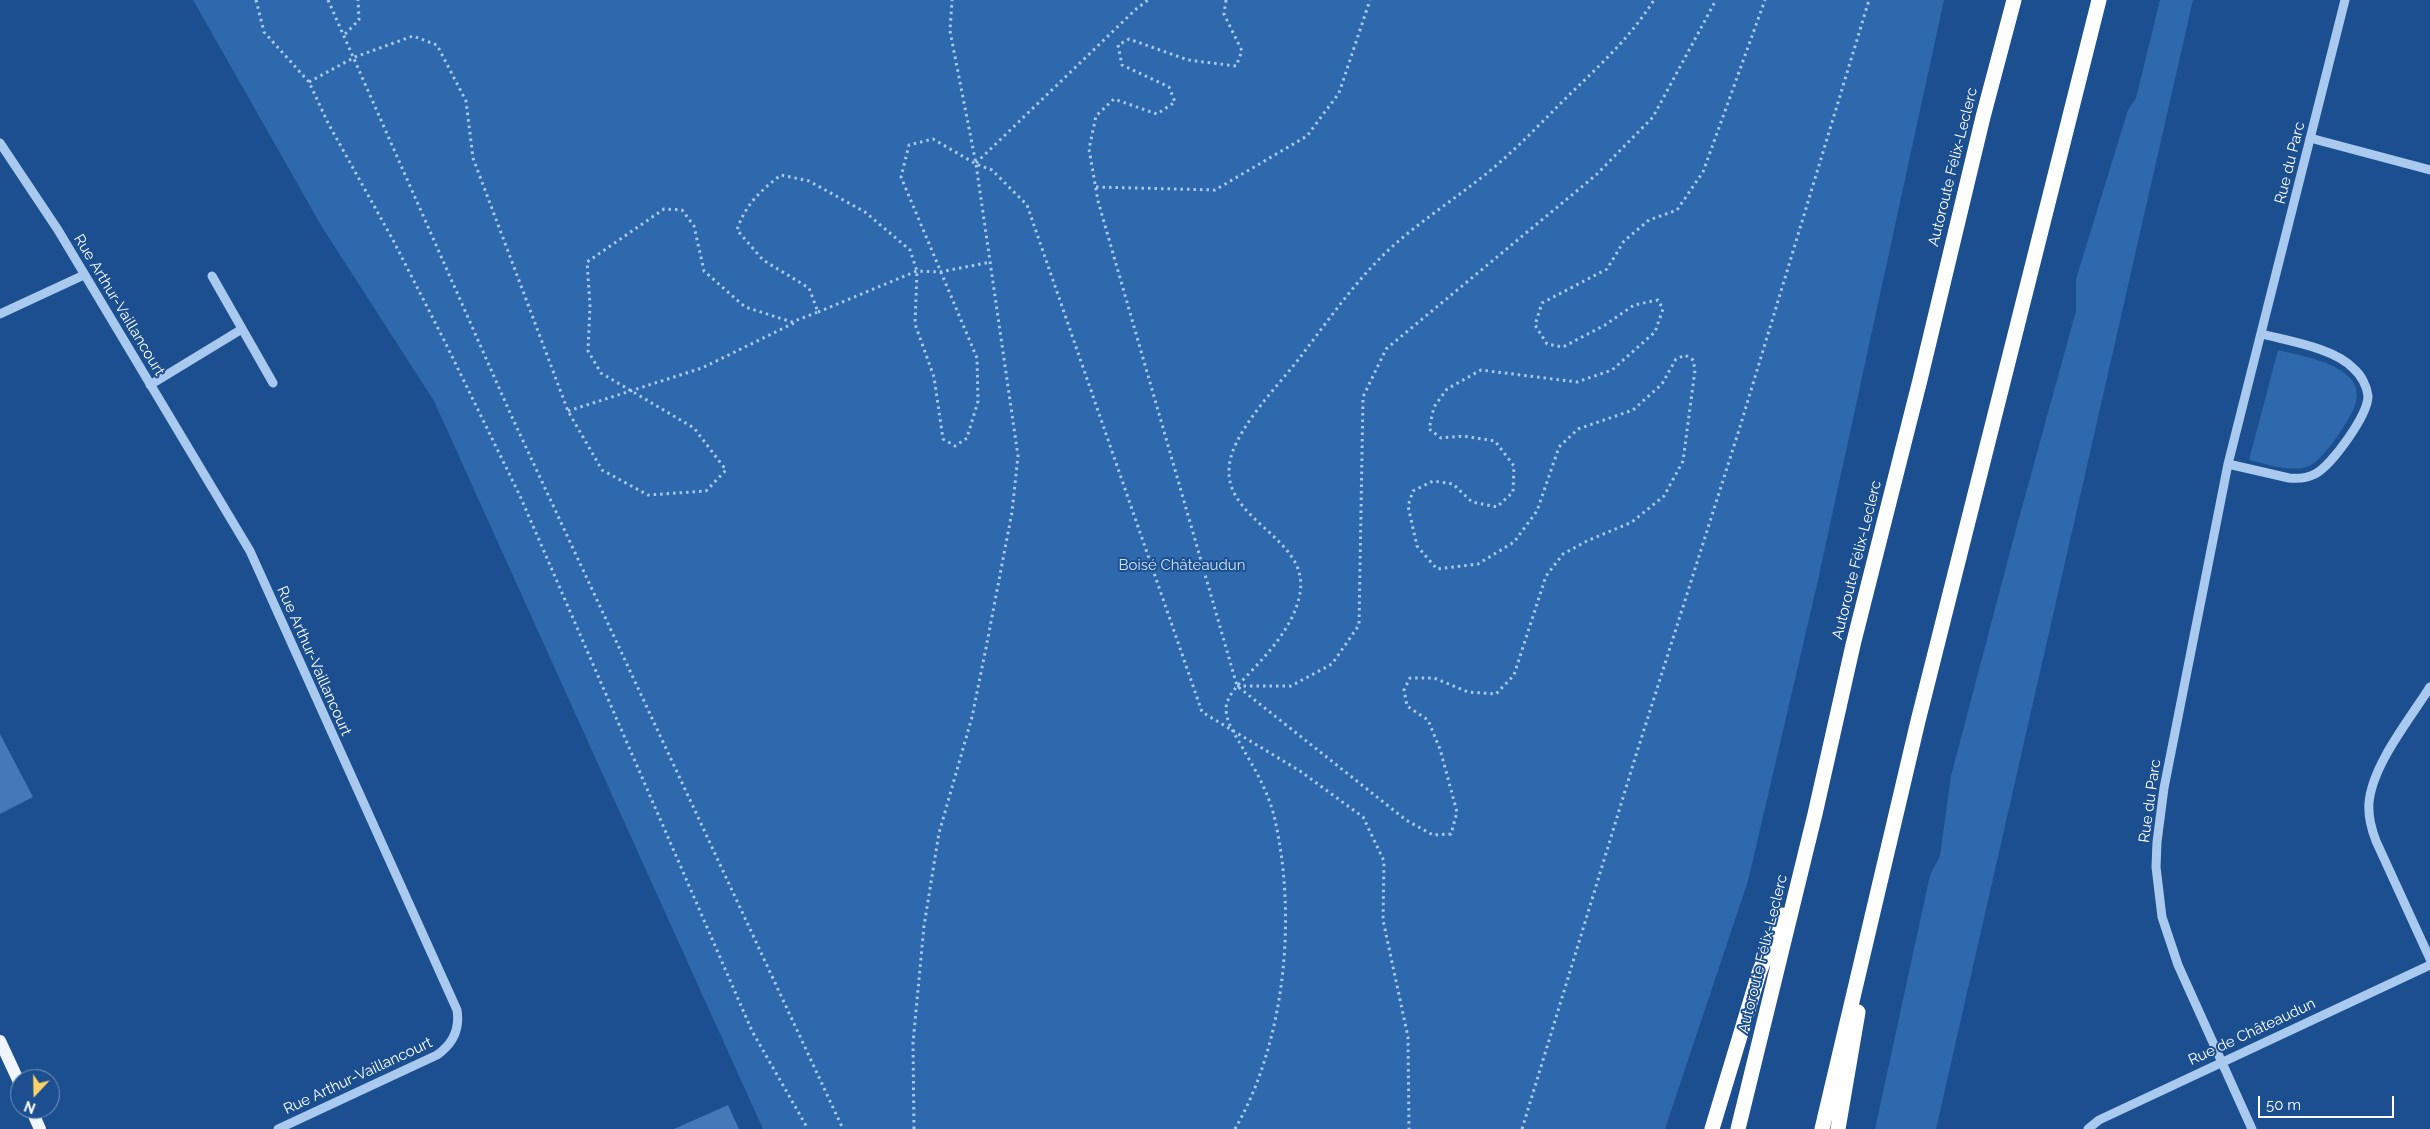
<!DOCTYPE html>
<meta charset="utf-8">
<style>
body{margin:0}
#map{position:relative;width:2430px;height:1129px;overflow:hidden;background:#1b4f8f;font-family:Raleway,sans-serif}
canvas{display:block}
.north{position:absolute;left:10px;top:1069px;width:50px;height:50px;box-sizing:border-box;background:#1b4f8f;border:1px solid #7695bc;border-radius:50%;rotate:201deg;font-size:14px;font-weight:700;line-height:20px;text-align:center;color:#fff}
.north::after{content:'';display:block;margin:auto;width:18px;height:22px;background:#ffd166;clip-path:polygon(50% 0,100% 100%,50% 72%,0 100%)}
.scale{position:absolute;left:2258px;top:1096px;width:136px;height:22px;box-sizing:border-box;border:2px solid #fff;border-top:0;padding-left:6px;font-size:15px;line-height:18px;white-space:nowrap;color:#fff;-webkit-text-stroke:4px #1b4f8f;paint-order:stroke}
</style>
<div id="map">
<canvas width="2430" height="1129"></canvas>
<div class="north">N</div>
<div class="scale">50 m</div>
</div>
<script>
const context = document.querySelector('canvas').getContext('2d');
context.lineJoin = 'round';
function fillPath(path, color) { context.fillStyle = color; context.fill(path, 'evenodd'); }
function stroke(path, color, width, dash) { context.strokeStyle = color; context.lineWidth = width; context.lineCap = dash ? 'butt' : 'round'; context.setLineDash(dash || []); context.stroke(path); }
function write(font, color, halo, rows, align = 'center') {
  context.font = font + ' Raleway,sans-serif'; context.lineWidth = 4; context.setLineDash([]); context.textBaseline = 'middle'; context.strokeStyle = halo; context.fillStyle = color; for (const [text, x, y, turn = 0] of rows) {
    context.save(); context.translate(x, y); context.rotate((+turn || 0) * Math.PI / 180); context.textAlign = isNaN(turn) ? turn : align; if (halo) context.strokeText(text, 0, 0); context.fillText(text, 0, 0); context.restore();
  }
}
fillPath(new Path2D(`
 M193 0H1944L1816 589 1748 881 1665 1129H763L434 401 322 227Z
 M2160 0H2193L1936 1129H1875L1930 875 1940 856 1951 776 2016 529 2076 311V279L2128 110 2136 98Z
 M2278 350C2300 356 2332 360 2349 377 2356 383 2358 393 2356 402 2353 416 2323 461 2309 466 2290 473 2267 464 2249 460Z`), '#2e69ad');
fillPath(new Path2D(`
 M0 734 33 797 0 814Z
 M728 1105 739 1129H674Z`), '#4478b7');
stroke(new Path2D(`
 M256 0 264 32 309 82 328 123 393 240 444 340 520 496 752 1031 808 1129
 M328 0 511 415 843 1129
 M1226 0 1224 14 1242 51 1236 66 1188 60 1129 39 1118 45 1122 65 1169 87 1175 102 1157 114 1114 99 1096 116 1089 149 1098 201 1237 686 1406 820 1433 835 1451 834 1457 812 1440 749 1428 720 1407 706 1404 690 1410 678H1434L1468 692 1496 694 1514 675 1546 576 1563 554 1587 541 1632 522 1664 496 1683 461 1695 370 1693 360 1685 355 1676 359 1662 384 1633 410 1578 429 1559 447 1537 511 1514 542 1478 564 1437 569 1417 546 1408 506 1413 491 1433 481 1453 484 1472 502 1497 507 1513 492 1514 466 1495 441 1463 436 1441 438 1429 429 1434 407 1447 389 1481 370 1577 382 1612 370 1655 332 1663 309 1658 300 1634 305 1605 325 1563 347 1547 344 1535 325 1542 303 1607 269 1624 241 1649 220 1677 210 1703 172 1765 0
 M345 34 359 20 358 0
 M309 82 355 57 413 36 437 45 466 101 473 158 568 411 602 470 648 495 706 491 726 470 694 428 601 373 588 351 590 305 587 262 664 209 682 210 694 226 704 271 745 307 792 322 818 312 809 288 763 260 737 230C745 205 761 190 781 175L809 181 865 212 910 250 917 271 915 324 934 377 943 439 955 446 967 438 978 401 977 358 901 177 909 145 933 139 976 164 992 170 1027 205 1202 712 1300 771 1363 817 1384 861 1383 920 1408 1037 1409 1129
 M976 163 1135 10 1148 0
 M1096 187 1215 190 1307 136 1339 93 1370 0
 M818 312 917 271 940 272 991 262
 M568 411 702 368 794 323
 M1237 686H1291L1332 664 1359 625 1363 397 1386 349 1596 175 1653 117 1716 0
 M914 1129 913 1043 924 926 939 833 972 717 986 648 1012 512 1018 456 976 164 950 31 952 0
 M1235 1129C1285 1042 1297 918 1275 820 1270 797 1258 774 1246 754 1239 740 1227 726 1226 710 1226 700 1231 694 1237 686 1260 662 1291 632 1299 598 1317 529 1192 519 1240 436 1255 409 1278 385 1298 360 1328 321 1357 278 1394 245 1419 223 1447 204 1473 184 1507 159 1536 128 1566 98 1598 67 1630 38 1654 0
 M1522 1129 1636 755 1739 430 1869 0`), '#a9c9ee', 3, [2.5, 4]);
stroke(new Path2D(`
 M2310 138 2430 170
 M0 143 58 230 250 551 457 1010C460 1029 453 1044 437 1055L278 1129
 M212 276 273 383
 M0 314 84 275
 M150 385 242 329
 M2228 464 2289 478C2298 479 2307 478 2315 474 2332 465 2368 415 2368 396 2367 386 2361 375 2354 369 2335 348 2288 341 2262 334
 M2430 687C2410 719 2372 765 2369 803 2368 816 2371 828 2376 841L2430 959
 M2088 1129 2099 1120 2430 965
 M2252 1129 2178 965 2162 917 2156 867 2157 842 2164 788 2228 464 2345 0`), '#a9c9ee', 9);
stroke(new Path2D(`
 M0 1041 20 1084
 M31 1109 40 1129`), '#f0f6ff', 12);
stroke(new Path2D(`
 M1712 1129 1759 973 1782 915
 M1738 1129 1815 814 1853 645 1920 380 1983 117 2014 0
 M1822 1129 1918 721 2099 0
 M1838 1129 1858 1012`), '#fff', 15);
write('15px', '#fff', '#1b4f8f', [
 ["Rue du Parc",2290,163,-76],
 ["Autoroute Félix-Leclerc",1953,167,-76],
 ["Rue Arthur-Vaillancourt",119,305,59],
 ["Autoroute Félix-Leclerc",1857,560,-76],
 ["Rue Arthur-Vaillancourt",314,661,66],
 ["Rue du Parc",2150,801,-82],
 ["Autoroute Félix-Leclerc",1763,954,-76],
 ["Rue de Châteaudun",2252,1032,-25],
 ["Rue Arthur-Vaillancourt",358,1076,-25]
]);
write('15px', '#cfe3fa', '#1b4f8f', [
 ["Boisé Châteaudun",1182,565]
]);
</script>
